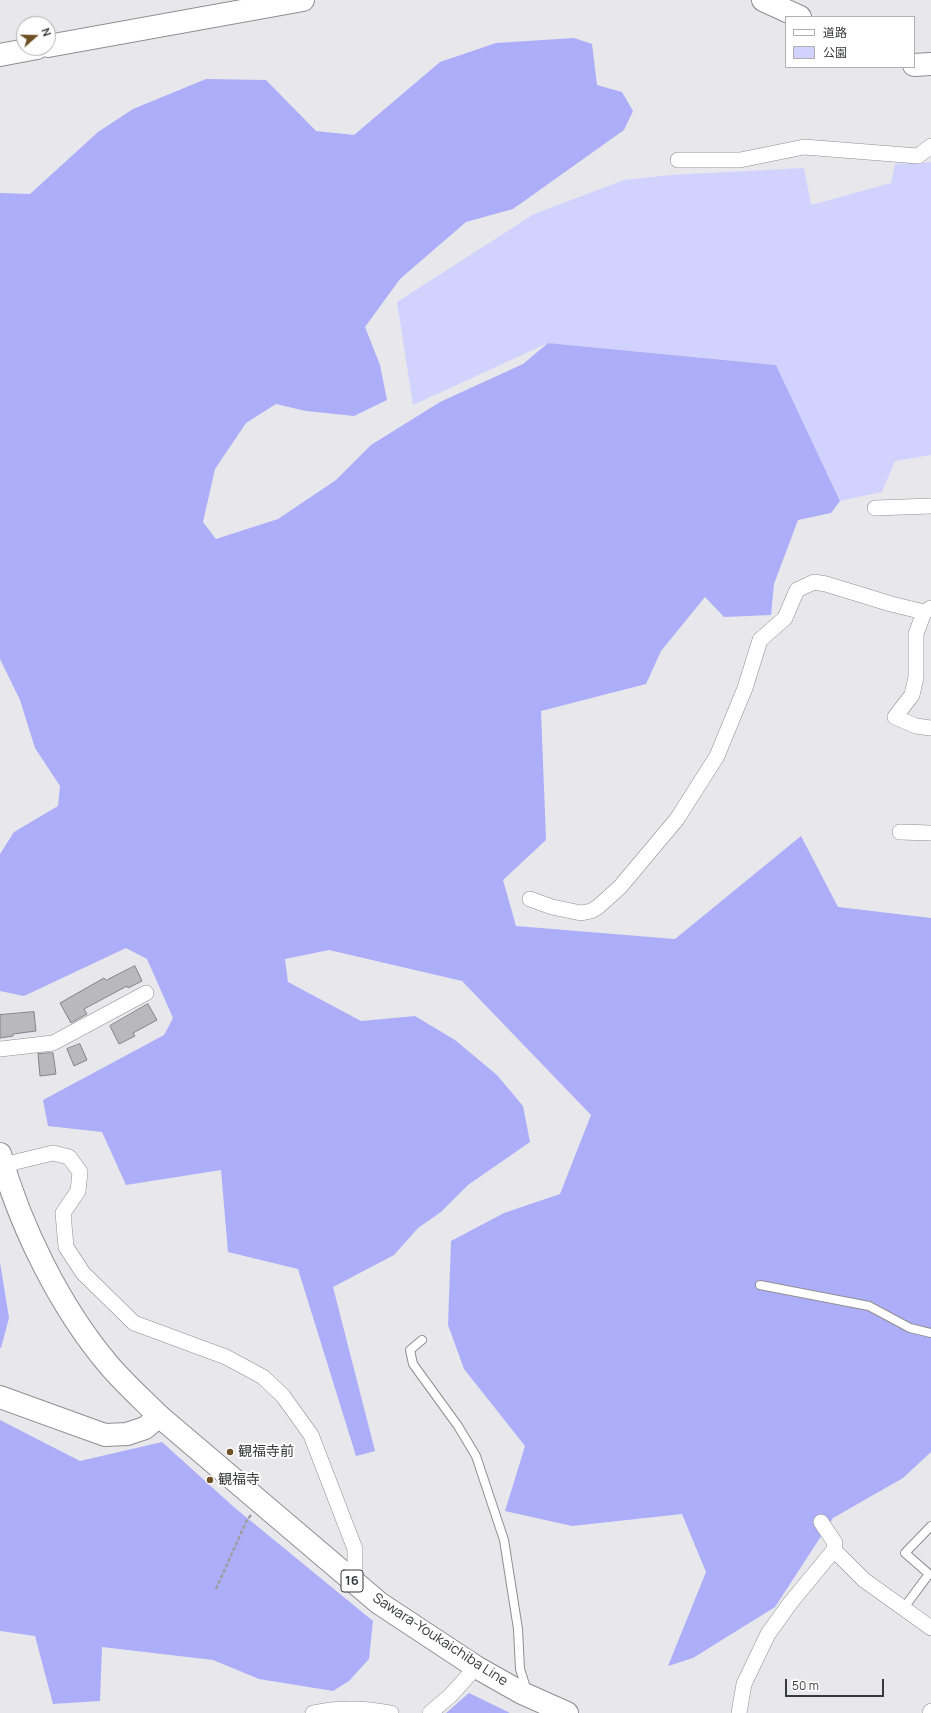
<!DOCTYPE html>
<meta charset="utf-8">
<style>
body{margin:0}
#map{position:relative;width:931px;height:1713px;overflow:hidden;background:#e7e7ec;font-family:Manrope,"Noto Sans JP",sans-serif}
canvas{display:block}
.legend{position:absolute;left:785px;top:16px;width:130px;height:52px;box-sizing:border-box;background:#fff;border:1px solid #afb0b0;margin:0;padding:5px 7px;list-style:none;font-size:12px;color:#38393a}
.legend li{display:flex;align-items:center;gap:8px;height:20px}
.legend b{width:20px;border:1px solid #afb0b0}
.north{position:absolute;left:16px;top:16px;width:40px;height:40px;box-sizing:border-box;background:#fff;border:1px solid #afb0b0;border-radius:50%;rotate:70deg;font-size:11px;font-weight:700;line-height:16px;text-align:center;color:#38393a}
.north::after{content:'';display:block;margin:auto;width:14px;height:18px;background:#6f5126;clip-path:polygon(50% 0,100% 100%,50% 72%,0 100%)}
.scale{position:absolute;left:785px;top:1679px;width:99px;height:18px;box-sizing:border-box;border:2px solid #38393a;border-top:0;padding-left:5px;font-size:12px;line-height:14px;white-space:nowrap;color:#38393a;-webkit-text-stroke:3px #fff;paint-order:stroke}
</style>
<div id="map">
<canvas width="931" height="1713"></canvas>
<ul class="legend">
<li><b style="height:5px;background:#fff"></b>道路</li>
<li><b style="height:11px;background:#d1d3fe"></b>公園</li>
</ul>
<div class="north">N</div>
<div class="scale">50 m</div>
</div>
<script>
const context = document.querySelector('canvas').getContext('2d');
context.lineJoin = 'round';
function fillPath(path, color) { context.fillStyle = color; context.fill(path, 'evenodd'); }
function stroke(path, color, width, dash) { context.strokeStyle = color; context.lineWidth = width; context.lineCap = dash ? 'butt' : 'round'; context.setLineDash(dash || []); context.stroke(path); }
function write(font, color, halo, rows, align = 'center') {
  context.font = font + ' Manrope,"Noto Sans JP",sans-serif'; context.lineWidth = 4; context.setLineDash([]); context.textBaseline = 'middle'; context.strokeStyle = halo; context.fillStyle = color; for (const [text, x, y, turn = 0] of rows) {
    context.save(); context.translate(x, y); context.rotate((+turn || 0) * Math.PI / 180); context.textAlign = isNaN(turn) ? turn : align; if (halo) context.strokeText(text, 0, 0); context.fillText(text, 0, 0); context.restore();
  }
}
fillPath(new Path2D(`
 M931 162V455L895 461 882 492 840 501 776 365 548 343 413 405 397 302 534 214 624 180 671 175 804 168 811 205 891 183 895 164Z`), '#d1d3fe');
fillPath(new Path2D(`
 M574 38 592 44 597 85 622 92 633 111 624 130 513 209 466 222 400 279 365 327 380 365 387 400 354 416 306 411 276 404 246 423 215 469 203 522 216 539 278 519 336 480 371 445 440 402 523 364 548 343 776 365 840 501 831 513 798 520 774 584 771 615 724 617 705 597 661 651 646 684 541 711 546 840 503 880 516 926 675 939 801 836 838 907 931 918V1452L903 1478 833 1518 775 1607 693 1658 668 1666 706 1572 682 1514 572 1526 505 1511 525 1446 464 1369 448 1325 451 1241 504 1213 560 1194 591 1115 462 981 329 950 285 959 288 982 361 1021 415 1016 455 1040 497 1075 523 1106 530 1142 468 1185 441 1212 418 1228 394 1255 333 1287 375 1451 356 1456 298 1269 228 1252 221 1170 126 1185 102 1132 48 1126 43 1100 164 1035 173 1018 147 959 126 948 24 996 0 991V854L14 832 58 806 60 786 35 748 20 700 0 659V193L30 194 98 132 133 109 206 79 266 80 316 131 354 135 440 62 496 43Z
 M0 1262 9 1318 1 1348H0Z
 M0 1420 80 1461 162 1442 235 1508 373 1621 369 1659 349 1681 333 1691 259 1679 213 1660 102 1647 100 1701 53 1704 35 1636 0 1631Z
 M469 1693 510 1713H446Z`), '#adaefa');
const building = new Path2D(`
 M135 966 142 981 128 988 127 986 84 1009 87 1014 71 1023 60 1003 104 978 106 980Z
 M148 1004 157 1020 133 1033 135 1036 119 1044 110 1026Z
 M34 1012 36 1031 13 1034V1036L0 1038V1015Z
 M80 1044 87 1060 74 1066 67 1049Z
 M53 1053 56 1074 40 1076 38 1054Z`);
fillPath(building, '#b9b9bd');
stroke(building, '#838488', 1);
const lane = new Path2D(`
 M760 1285 869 1306 910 1328 931 1333
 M422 1340 410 1350 413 1364 458 1426 476 1456 504 1540 518 1629 520 1669 527 1691
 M903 1609 929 1574 905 1553 931 1526`);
const street = new Path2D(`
 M678 160H740L804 147 918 156 931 146
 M875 508 931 506
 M924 612 916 634V677L912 695 895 717 916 726 931 728
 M900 832 931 833
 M530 899 552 907 581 913 591 911 598 907 620 887 677 819 717 756 745 688 760 640 785 618 797 590 814 582 826 584 891 604 924 612 931 608
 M0 1049 53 1043 146 993
 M3 1165 53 1153 69 1157 80 1172 78 1191 63 1213 66 1247 83 1273 134 1323 226 1357 263 1377 283 1396 311 1435 355 1549V1572L349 1579
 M834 1550 864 1580 931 1628
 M313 1713C339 1707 365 1708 391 1713
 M430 1713 451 1695 476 1667
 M739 1713 744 1684 768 1634 791 1602 834 1550 835 1543 821 1522
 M930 1713 931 1711`);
const secondary = new Path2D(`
 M763 0 800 17
 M48 46 303 0
 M0 55 37 48
 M914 65 931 64
 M0 1154C20 1226 60 1307 108 1364 123 1382 142 1399 159 1416`);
const primary = new Path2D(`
 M0 1397 105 1435 127 1434 145 1428 159 1416 379 1603 476 1667 522 1693 567 1713`);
stroke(lane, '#8f8f93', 10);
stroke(street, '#8f8f93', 16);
stroke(secondary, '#8f8f93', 24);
stroke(primary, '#8f8f93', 24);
stroke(new Path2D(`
 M216 1589 247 1520 251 1515`), '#9e9ea2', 2.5, [4, 2]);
stroke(lane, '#fff', 8);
stroke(street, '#fff', 15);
stroke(secondary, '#fff', 22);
stroke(primary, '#fff', 22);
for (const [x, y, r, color] of [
 [230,1452,4,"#6f5126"],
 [210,1480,4,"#6f5126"]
]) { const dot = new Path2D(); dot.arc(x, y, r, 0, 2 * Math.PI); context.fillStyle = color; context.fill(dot); stroke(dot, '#fff', 1.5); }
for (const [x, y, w] of [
 [352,1581,22]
]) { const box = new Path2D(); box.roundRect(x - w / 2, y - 11, w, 22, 3); context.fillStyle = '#fff'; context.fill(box); stroke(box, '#38393a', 1); }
write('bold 13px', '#38393a', null, [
 ["16",352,1581]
]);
write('14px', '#38393a', '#fff', [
 ["観福寺前",238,1452],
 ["観福寺",218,1480]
], 'left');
write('14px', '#38393a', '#fff', [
 ["Sawara-Youkaichiba Line",440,1640,33]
]);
</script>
